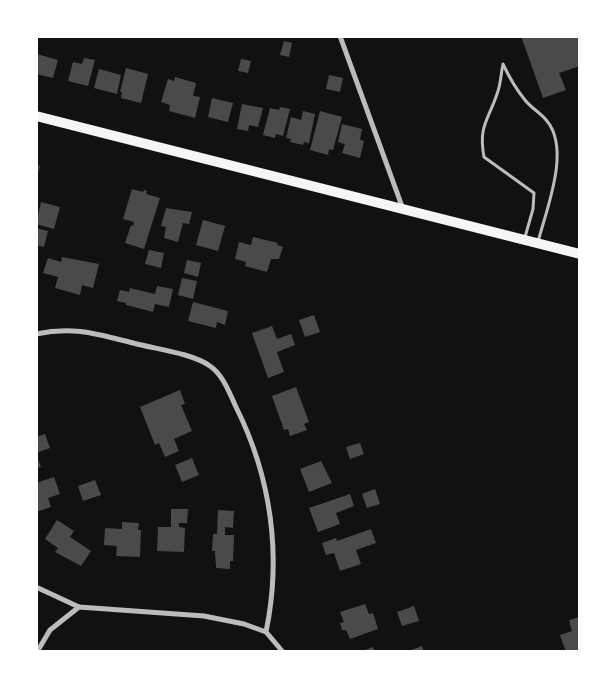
<!DOCTYPE html>
<style>
body{margin:0}
#map{position:relative;width:616px;height:688px;overflow:hidden;background:#111;font-family:Signika,sans-serif}
canvas{display:block}
.frame{position:absolute;inset:0;border:38px solid #fff;pointer-events:none}
</style>
<div id="map">
<canvas width="616" height="688"></canvas>
<div class="frame"></div>
</div>
<script>
const context = document.querySelector('canvas').getContext('2d');
context.lineJoin = 'round';
function fillPath(path, color) { context.fillStyle = color; context.fill(path, 'evenodd'); }
function stroke(path, color, width, dash) { context.strokeStyle = color; context.lineWidth = width; context.lineCap = dash ? 'butt' : 'round'; context.setLineDash(dash || []); context.stroke(path); }
fillPath(new Path2D(`
 M521 36H580V66L559 73 566 90 543 98Z
 M284 41 292 43 289 57 280 55Z
 M37 54 58 60 53 78 36 74Z
 M84 58 95 60 88 86 68 81 73 62 82 64Z
 M241 59 251 61 248 73 238 71Z
 M126 68 148 74 141 103 121 98 122 92H120Z
 M99 69 121 75 117 94 94 88Z
 M329 75 343 78 340 92 326 89Z
 M175 77 196 83 193 96 200 97 195 118 169 111 170 105 161 102 168 79 174 81Z
 M212 98 233 103 228 122 208 117Z
 M242 104 263 108 258 127 249 125 248 131 237 129Z
 M280 107 290 109 283 136 276 134 275 138 263 135 270 108 279 110Z
 M303 111 315 114 309 143 304 142 303 145 290 142 291 139 286 138 291 117 301 120Z
 M320 111 342 117 333 150 329 149 328 155 310 150Z
 M342 124 362 129 360 140 364 141 360 158 342 153 345 144 338 142Z
 M36 165 40 166 37 177 36 176Z
 M132 189 143 192 144 190 147 191 146 194 160 198 144 249 125 243 131 225 133 226 134 222 123 219Z
 M41 202 60 207 54 229 36 224Z
 M166 208 192 212 189 224 183 223 178 242 164 238 166 227 161 226Z
 M203 220 225 226 218 251 196 245Z
 M36 228 48 231 44 247 36 245Z
 M253 237 278 243 277 245 283 247 279 259H271L267 272 245 266 246 262 235 259 239 242 251 245Z
 M149 250 164 253 161 268 145 264Z
 M62 257 99 264 93 288 82 285 80 295 55 288 58 277 43 273 48 258 61 262Z
 M187 260 201 263 198 277 184 273Z
 M182 278 197 281 193 299 178 295Z
 M157 286 173 289 169 307 155 304 153 312 126 305V303L117 301 120 290 129 292 130 288 155 294Z
 M193 302 228 311 225 325 217 322 216 328 188 321Z
 M314 315 320 332 305 337 299 320Z
 M272 326 277 339 291 334 295 345 277 352 284 372 268 378 252 333Z
 M296 387 309 422 304 424 307 430 290 436 288 429 284 430 272 396Z
 M180 390 185 404 181 405 192 431 174 439 179 451 165 457 159 443 155 445 140 407Z
 M45 434 50 448 36 453V437Z
 M360 443 364 454 350 459 346 447Z
 M36 454 41 467 36 468Z
 M192 458 199 475 182 482 175 465Z
 M321 461 332 483 309 492 300 469Z
 M54 477 60 494 48 498 51 507 36 512V483Z
 M95 480 101 495 83 501 78 486Z
 M375 489 380 504 367 508 362 494Z
 M350 494 354 506 336 513 340 524 318 532 309 508Z
 M171 509H188L187 523H179V527L185 528 184 552 157 551 158 527H171Z
 M218 510 234 511 233 528 225 527V535H234L233 561H230V569L216 568 215 551H212L213 534H217Z
 M57 520 74 531 70 537 91 551 81 566 55 552 58 548 45 539Z
 M122 522 139 523 138 530H141L140 557 116 556 117 546 104 545 105 528 122 529Z
 M371 529 376 543 356 550 361 564 340 571 334 553 326 555 322 543 336 538 337 541Z
 M365 604 369 614 373 613 378 629 350 639 346 630H342L340 623 344 622 340 612Z
 M414 606 419 621 402 626 397 612Z
 M580 617V652H566L560 635 572 631 569 620Z
 M422 646 424 652H406Z
 M373 647 375 652H360Z`), '#4a4a4a');
stroke(new Path2D(`
 M503 64C501 73 501 82 498 91 489 120 478 125 484 157L534 193 533 209 525 237
 M503 64C509 77 516 89 525 100 531 108 541 113 547 121 571 150 546 210 538 242`), '#bcbcbc', 3);
stroke(new Path2D(`
 M340 36 403 209
 M36 334C74 326 97 334 133 343 155 349 192 353 210 366 223 375 229 392 236 407 271 477 282 555 266 632
 M36 587 79 607 204 616 244 624 266 632 283 652
 M37 652 50 630 79 607`), '#bcbcbc', 5);
stroke(new Path2D(`
 M36 116 580 254`), '#f5f5f5', 10);
</script>
